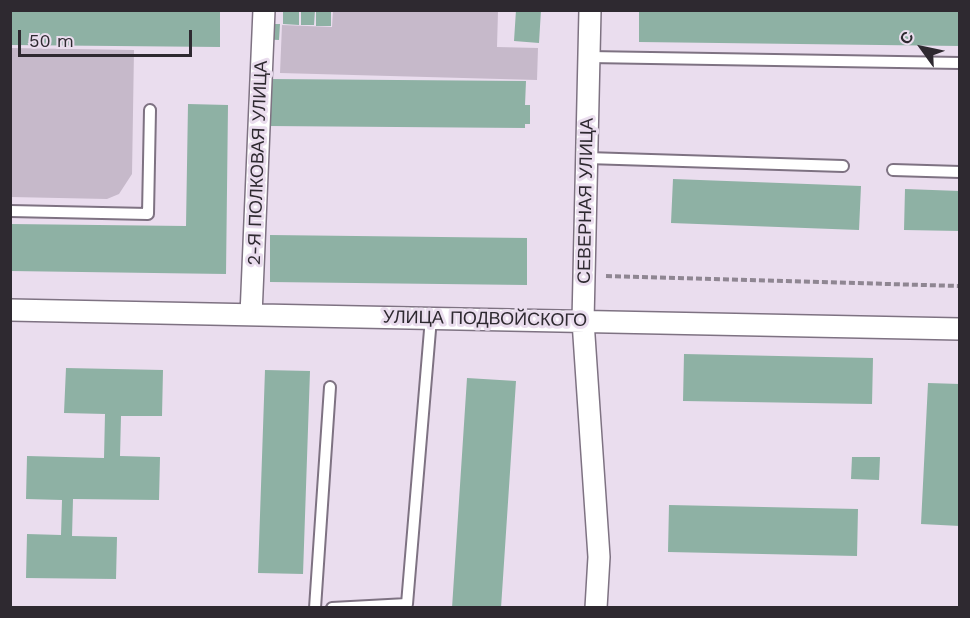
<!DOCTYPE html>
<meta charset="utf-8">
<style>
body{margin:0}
#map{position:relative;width:970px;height:618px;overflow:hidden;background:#eaddee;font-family:"Work Sans",sans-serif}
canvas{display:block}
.frame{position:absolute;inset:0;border:12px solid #2e2930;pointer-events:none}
.north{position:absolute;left:892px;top:18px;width:60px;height:60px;-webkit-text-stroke:4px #eaddee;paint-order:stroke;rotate:303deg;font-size:16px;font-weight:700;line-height:24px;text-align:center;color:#2e2930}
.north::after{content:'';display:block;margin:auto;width:21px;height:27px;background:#2e2930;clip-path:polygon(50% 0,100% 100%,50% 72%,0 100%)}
.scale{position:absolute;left:18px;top:30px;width:174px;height:27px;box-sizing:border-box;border:3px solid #2e2930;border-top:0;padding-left:8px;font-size:18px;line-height:21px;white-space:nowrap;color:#2e2930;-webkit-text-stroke:4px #eaddee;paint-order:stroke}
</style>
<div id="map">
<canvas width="970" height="618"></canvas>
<div class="frame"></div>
<div class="north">С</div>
<div class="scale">50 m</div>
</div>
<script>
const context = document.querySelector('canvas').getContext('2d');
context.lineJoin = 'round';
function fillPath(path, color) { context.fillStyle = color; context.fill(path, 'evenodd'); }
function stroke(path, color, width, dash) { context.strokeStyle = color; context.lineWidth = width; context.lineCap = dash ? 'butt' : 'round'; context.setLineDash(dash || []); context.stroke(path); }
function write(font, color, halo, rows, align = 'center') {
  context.font = font + ' "Work Sans",sans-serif'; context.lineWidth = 6; context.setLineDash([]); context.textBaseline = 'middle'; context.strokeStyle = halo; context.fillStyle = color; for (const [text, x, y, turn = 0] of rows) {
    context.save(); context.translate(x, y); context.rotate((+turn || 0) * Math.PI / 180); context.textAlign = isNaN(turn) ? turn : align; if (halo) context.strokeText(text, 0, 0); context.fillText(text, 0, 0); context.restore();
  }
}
fillPath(new Path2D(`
 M333 11H498L497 47 538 48 537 80 280 73 282 25 332 27Z
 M11 48 134 50 132 174 119 194 107 199 11 197Z`), '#c6b9ca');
fillPath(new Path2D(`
 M10 10H220V47L10 45Z
 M301 10H315L314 25H301Z
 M316 10H331V26H316Z
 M516 10H541L539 43 514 41Z
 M639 10H960V46L639 42Z
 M283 12H299V25L283 24Z
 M258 24H280L279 40 257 39Z
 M269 79 526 81 525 105H530V124H525V128L268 126Z
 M188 104 228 105 226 274 10 271V224L186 226Z
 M673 179 861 186 859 230 671 223Z
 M905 189 960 191V231L904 230Z
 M270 235 527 238V285L270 282Z
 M684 354 873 358 872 404 683 401Z
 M66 368 163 370 162 416H121L120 456 160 457 159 500 73 499 72 536 117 537 116 579 26 578 27 534 61 535 62 500 26 499 27 456 104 458 105 414 64 413Z
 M265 370 310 371 303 574 258 573Z
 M467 378 516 381 501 608H452Z
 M928 383 960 384V526L921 524Z
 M852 457H880L879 480 851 479Z
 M669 505 858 509 857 556 668 552Z`), '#8eb1a4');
const service = new Path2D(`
 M589 57 960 63
 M587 158 843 166
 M893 170 960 172
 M10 211 148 214 150 110
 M315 608 330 387
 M332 608 407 604 431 318`);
const minor = new Path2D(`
 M590 10 583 321 599 557 596 608
 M10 310 960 329
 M251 315 264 10`);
stroke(service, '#7e7282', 14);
stroke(minor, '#7e7282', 24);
stroke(new Path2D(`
 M606 276 960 286`), '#8f8692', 4, [6, 3]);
stroke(service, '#fff', 10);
stroke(minor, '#fff', 21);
write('18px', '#2e2930', '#eaddee', [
 ["2-Я ПОЛКОВАЯ УЛИЦА",258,163,-88],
 ["СЕВЕРНАЯ УЛИЦА",586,201,-89],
 ["УЛИЦА ПОДВОЙСКОГО",485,319,1]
]);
</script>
